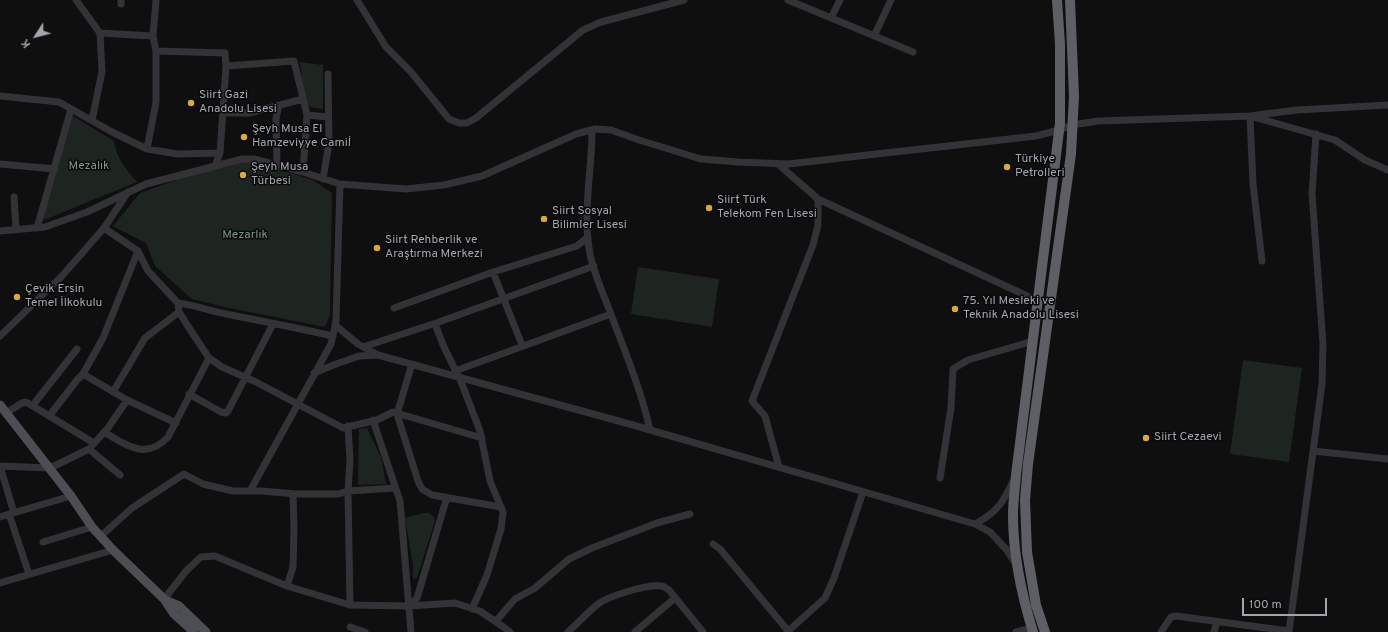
<!DOCTYPE html>
<meta charset="utf-8">
<style>
body{margin:0}
#map{position:relative;width:1388px;height:632px;overflow:hidden;background:#0f0f10;font-family:Overpass,sans-serif}
canvas{display:block}
.north{position:absolute;left:16px;top:16px;width:40px;height:40px;-webkit-text-stroke:3px #0a0a0b;paint-order:stroke;rotate:234deg;font-size:11px;font-weight:700;line-height:16px;text-align:center;color:#a2a6af}
.north::after{content:'';display:block;margin:auto;width:14px;height:18px;background:#a2a6af;clip-path:polygon(50% 0,100% 100%,50% 72%,0 100%)}
.scale{position:absolute;left:1242px;top:598px;width:85px;height:18px;box-sizing:border-box;border:2px solid #a2a6af;border-top:0;padding-left:5px;font-size:12px;line-height:14px;white-space:nowrap;color:#a2a6af;-webkit-text-stroke:3px #0a0a0b;paint-order:stroke}
</style>
<div id="map">
<canvas width="1388" height="632"></canvas>
<div class="north">K</div>
<div class="scale">100 m</div>
</div>
<script>
const context = document.querySelector('canvas').getContext('2d');
context.lineJoin = 'round';
function fillPath(path, color) { context.fillStyle = color; context.fill(path, 'evenodd'); }
function stroke(path, color, width, dash) { context.strokeStyle = color; context.lineWidth = width; context.lineCap = dash ? 'butt' : 'round'; context.setLineDash(dash || []); context.stroke(path); }
function write(font, color, halo, rows, align = 'center') {
  context.font = font + ' Overpass,sans-serif'; context.lineWidth = 3; context.setLineDash([]); context.textBaseline = 'middle'; context.strokeStyle = halo; context.fillStyle = color; for (const [text, x, y, turn = 0] of rows) {
    context.save(); context.translate(x, y); context.rotate((+turn || 0) * Math.PI / 180); context.textAlign = isNaN(turn) ? turn : align; if (halo) context.strokeText(text, 0, 0); context.fillText(text, 0, 0); context.restore();
  }
}
fillPath(new Path2D(`
 M300 62 323 65V109L310 107 304 98Z
 M73 116 114 141C116 158 126 169 137 182L44 220 43 218 71 119Z
 M252 161 313 180 332 193 330 315 325 327 224 307 192 299 155 266 146 243 113 226 140 193 215 166Z
 M638 267 719 279 712 327 631 314Z
 M1243 360 1302 368 1289 462 1230 454Z
 M367 428 381 457 386 484 358 485 359 429Z
 M423 513H429L434 517 435 521 417 578 413 579V565L405 518Z`), '#1e241f');
stroke(new Path2D(`
 M76 0 100 33 102 72 92 120
 M121 0V4
 M357 0 386 47 411 72 449 119 459 123H467L476 118 583 30 601 22 684 0
 M788 0 913 52
 M831 18 840 0
 M100 33 153 36
 M874 36 891 0
 M156 51 225 53 226 66 294 61 307 115 303 172
 M0 96 59 102 112 132 147 149 178 154 220 153
 M223 113H249L303 99
 M307 115 328 117
 M592 130C592 171 582 214 590 254 594 274 603 293 610 312 625 351 641 390 650 430
 M147 149 156 102V51L153 36 156 0
 M0 164 55 169
 M778 164 818 199V225L813 245 752 401 765 416 779 467
 M277 165 276 118 279 105
 M215 166 220 153 226 66
 M323 179 329 143 328 74
 M128 192 104 228 138 251 148 271 178 303 179 312 193 334 209 358 222 367 256 382 343 428 377 420 393 412 482 438
 M14 197 16 229
 M818 199 1038 301
 M37 228 71 109
 M0 231 45 227 87 212 146 184 242 159H254L303 172 340 184 406 189 444 185 482 176 576 134 595 129 611 130 639 140 701 159 738 162 788 164 1036 136 1059 130 1072 125 1098 121 1250 116 1297 110 1388 105
 M1262 261 1253 184 1250 116 1335 140 1365 160 1388 170
 M493 272 522 345
 M178 303C195 305 210 311 226 314 262 321 297 328 333 336
 M394 308 493 272 577 246 588 237
 M435 324 444 347 462 384 480 431 490 481 503 512 501 529 487 575 472 609
 M0 336 62 276 104 228
 M363 347 439 322 594 266
 M378 355 633 425 975 524
 M412 364 397 414 418 481 422 489 432 495 501 507
 M455 371 611 314
 M314 373 336 364 359 356 378 355 358 344 335 325
 M83 374 127 400 176 423
 M113 392 145 338 179 312
 M189 394 221 412 226 413 228 411 273 324
 M33 405 77 349
 M6 413 22 403 26 402 94 443
 M50 415 77 380 83 374 103 338 138 251
 M373 420 400 501 411 632
 M348 426 350 460 348 491 350 605
 M104 432C126 445 146 461 168 437L209 358
 M89 449 120 475
 M1313 451 1388 459
 M0 466 50 468 89 449 108 428 127 400
 M0 466 14 513
 M940 478 951 408 953 369 968 360 1033 341
 M1014 479C1003 502 999 511 975 524L990 532 1006 549 1016 564
 M250 491 331 344 336 321 340 184
 M9 514 29 574
 M0 517 71 496
 M101 536 132 508 184 474 203 484 233 491H262L296 494H338L348 491 395 488
 M43 542 92 527
 M713 544 720 549 789 632
 M0 583 113 550
 M287 586 293 567 294 530 293 494
 M164 599 187 570 201 557 215 556 287 586 350 605 409 606 455 603 480 611 502 626 510 632
 M409 606 417 598 447 497
 M496 621 515 599 535 588 569 559 592 548 657 523 690 514
 M350 627 365 632
 M568 632C578 623 588 612 598 604 609 596 647 584 661 586 664 586 666 588 669 590L703 632
 M635 632 675 598
 M787 632 825 598 834 578 863 492
 M1016 632 1032 628
 M1161 632 1171 617 1176 616 1289 631
 M1214 632 1217 622
 M1289 632 1322 384 1323 344 1312 194 1316 134`), '#333337', 7);
stroke(new Path2D(`
 M0 405 71 496 92 527 113 550 164 599 174 614 194 632
 M165 600 179 606 206 632`), '#4d4e53', 9);
stroke(new Path2D(`
 M1033 632C1022 596 1013 552 1013 515 1013 502 1015 488 1016 475L1060 123V44L1057 0
 M1045 632 1036 605 1027 552 1025 500 1028 464 1071 154 1074 96 1070 0`), '#5d5f65', 10);
for (const [x, y, r, color] of [
 [191,103,4,"#d9a83e"],
 [244,137,4,"#d9a83e"],
 [1007,167,4,"#d9a83e"],
 [243,175,4,"#d9a83e"],
 [709,208,4,"#d9a83e"],
 [544,219,4,"#d9a83e"],
 [377,248,4,"#d9a83e"],
 [17,297,4,"#d9a83e"],
 [955,309,4,"#d9a83e"],
 [1146,438,4,"#d9a83e"]
]) { const dot = new Path2D(); dot.arc(x, y, r, 0, 2 * Math.PI); context.fillStyle = color; context.fill(dot); stroke(dot, '#0a0a0b', 1.5); }
write('12px', '#a2a6af', '#0a0a0b', [
 ["Siirt Gazi",199,96],
 ["Anadolu Lisesi",199,110],
 ["Şeyh Musa El",252,130],
 ["Hamzeviyye Camiİ",252,144],
 ["Türkiye",1015,160],
 ["Petrolleri",1015,174],
 ["Şeyh Musa",251,168],
 ["Türbesi",251,182],
 ["Siirt Türk",717,201],
 ["Telekom Fen Lisesi",717,215],
 ["Siirt Sosyal",552,212],
 ["Bilimler Lisesi",552,226],
 ["Siirt Rehberlik ve",385,241],
 ["Araştırma Merkezi",385,255],
 ["Çevik Ersin",25,290],
 ["Temel İlkokulu",25,304],
 ["75. Yıl Mesleki ve",963,302],
 ["Teknik Anadolu Lisesi",963,316],
 ["Siirt Cezaevi",1154,438]
], 'left');
write('12px', '#7b987d', '#0a0a0b', [
 ["Mezalık",89,167],
 ["Mezarlık",245,236]
]);
</script>
